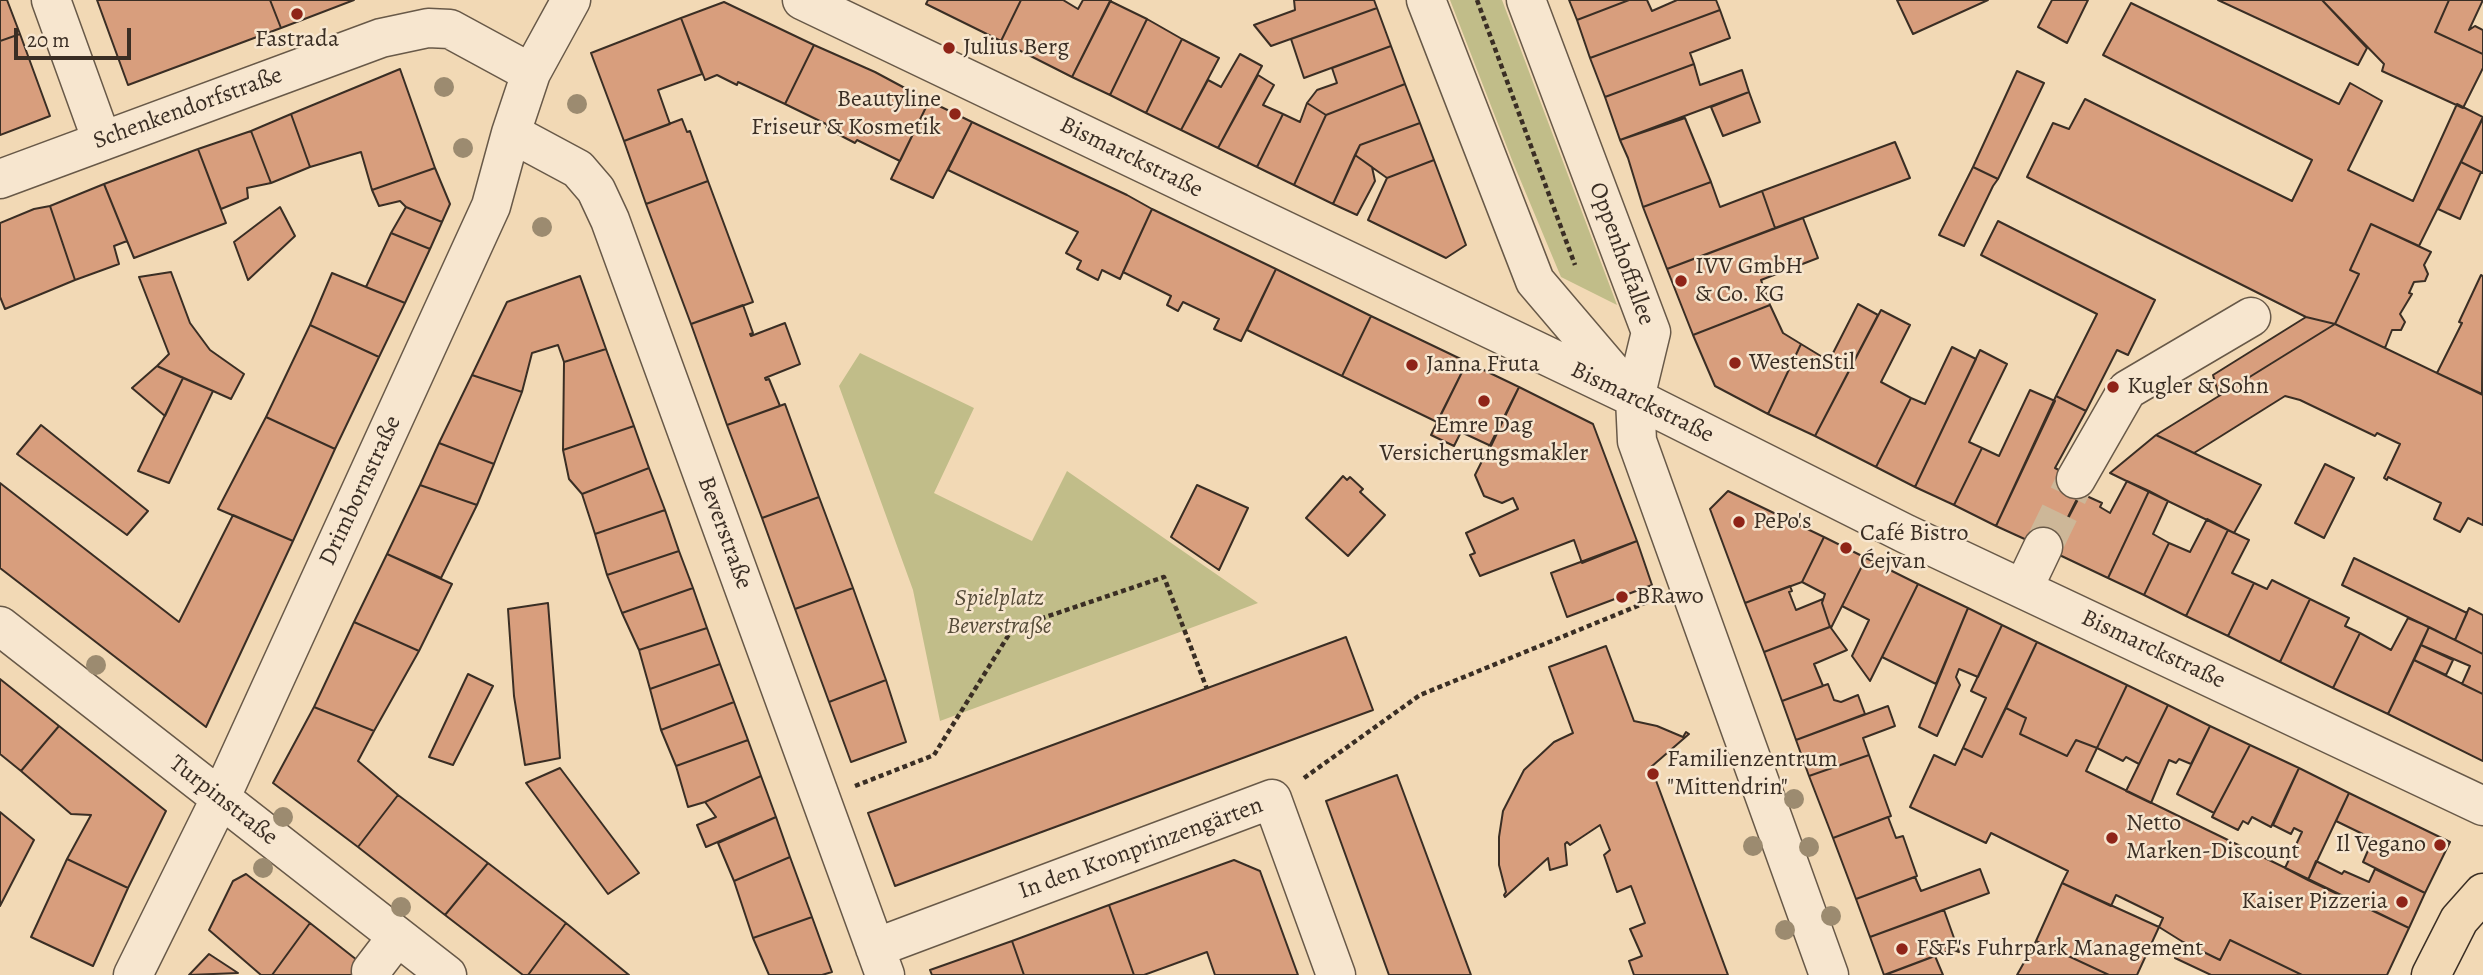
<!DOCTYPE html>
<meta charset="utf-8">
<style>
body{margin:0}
#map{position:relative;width:2483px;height:975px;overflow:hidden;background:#f2d9b5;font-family:Alegreya,serif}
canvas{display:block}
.scale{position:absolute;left:14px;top:28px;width:117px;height:32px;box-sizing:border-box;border:4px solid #3a2e24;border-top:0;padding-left:9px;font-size:21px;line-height:24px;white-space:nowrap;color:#3a2e24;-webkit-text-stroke:5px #f7e6cf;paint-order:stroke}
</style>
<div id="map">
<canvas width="2483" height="975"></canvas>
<div class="scale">20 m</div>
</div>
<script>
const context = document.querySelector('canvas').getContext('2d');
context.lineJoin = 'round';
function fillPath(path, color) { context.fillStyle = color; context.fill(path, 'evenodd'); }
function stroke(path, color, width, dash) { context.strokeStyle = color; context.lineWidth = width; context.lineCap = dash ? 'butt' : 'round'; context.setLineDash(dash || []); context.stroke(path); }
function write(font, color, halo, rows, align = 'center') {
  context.font = font + ' Alegreya,serif'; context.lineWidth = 5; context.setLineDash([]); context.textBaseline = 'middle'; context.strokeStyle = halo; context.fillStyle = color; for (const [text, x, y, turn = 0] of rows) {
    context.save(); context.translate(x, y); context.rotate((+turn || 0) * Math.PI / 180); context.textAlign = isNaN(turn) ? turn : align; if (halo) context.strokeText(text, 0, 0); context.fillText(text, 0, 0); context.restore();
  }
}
fillPath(new Path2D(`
 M1450 0H1502L1617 305 1561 277 1512 160Z
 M860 353 974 408 934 493 1032 541 1067 471 1258 603 940 721 913 590 839 386Z`), '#c1bd89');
const building = new Path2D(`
 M0 0H7L20 34 0 41Z
 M97 0H270L281 28 128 85Z
 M270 0H354L281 28Z
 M928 0H1021L1001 41 926 4Z
 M1021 0H1063L1078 9 1083 0H1111L1072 77 1001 41Z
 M1294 0H1374L1377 8 1271 46 1254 25 1295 10Z
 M1569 0H1629L1577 20Z
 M1629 0H1647L1652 11 1677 0H1716L1720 10 1590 58 1577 20Z
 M1897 0H1988L1913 34Z
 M2052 0H2088L2067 43 2038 27Z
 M2218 0H2322L2367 48 2358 65Z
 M2322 0H2449L2435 32 2483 54V68L2463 108 2382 71 2384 64Z
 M2449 0H2483L2469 30 2475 26 2483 30V54L2435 32Z
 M1110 1 1147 19 1110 95 1072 77Z
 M724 2 814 45 785 104 738 82 737 85 717 75 705 80 681 18Z
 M2131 3 2339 104 2350 83 2382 101 2348 170 2413 201 2457 104 2483 117 2419 246 2371 224 2350 270 2359 274 2335 324 2306 317 2027 177 2053 123 2069 129 2085 99 2292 201 2312 160 2103 55Z
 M1377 8 1391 46 1304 78 1291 39Z
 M1720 10 1730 38 1690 53 1694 64 1605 97 1590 58Z
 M681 18 702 74 658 90 670 124 624 141 591 53Z
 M1147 19 1182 39 1146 113 1110 95Z
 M20 34 50 116 0 135V41Z
 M1182 39 1219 58 1181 130 1146 113Z
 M814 45 875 72 929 101 900 161 857 140 855 143 826 128 828 125 785 104Z
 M1391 46 1405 84 1326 115 1307 103 1317 90 1337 83 1332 68Z
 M1240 54 1262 66 1218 148 1181 130 1208 80 1221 87Z
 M1694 64 1700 85 1742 70 1749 92 1620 140 1605 97Z
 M400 69 435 168 372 190 361 152 310 167 291 114Z
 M2017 71 2044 83 1998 179 1973 167Z
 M1258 75 1274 85 1263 105 1283 114 1257 167 1218 148Z
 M1405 84 1420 123 1360 145 1333 204 1294 185 1326 115Z
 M1749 92 1760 122 1723 136 1711 107Z
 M929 101 972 122 933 198 891 179Z
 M1307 103 1326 115 1294 185 1257 167 1283 114 1300 122Z
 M291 114 310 167 271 183 251 131Z
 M1685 118 1711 182 1643 207 1628 158 1620 140Z
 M2483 118V173L2461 162Z
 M682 119 687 132 690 131 708 181 646 204 624 141Z
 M972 122 1127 195 1152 209 1120 279 1102 270 1098 280 1077 269 1081 261 1066 253 1078 232 948 170Z
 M1420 123 1434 160 1387 178 1355 155 1360 145Z
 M251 131 271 183 247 188 248 198 221 209 198 149Z
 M1895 142 1910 178 1775 228 1762 191Z
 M198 149 226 223 134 258 104 184Z
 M1355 155 1372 167 1375 181 1357 215 1333 204Z
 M1434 160 1466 245 1446 258 1368 220 1387 178Z
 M2461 162 2481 172 2460 219 2438 209Z
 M1973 167 1998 179 1993 186 1964 246 1939 235Z
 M435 168 450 204 442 222 406 207 400 201 379 206 372 190Z
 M708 181 753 302 691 324 646 204Z
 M1711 182 1720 207 1762 191 1775 228 1667 269 1643 207Z
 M104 184 127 241 114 246 119 264 75 280 50 206Z
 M50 206 75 280 5 309 0 297V223L34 209Z
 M280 207 295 236 248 280 234 242Z
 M406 207 442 222 430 249 391 233Z
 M1152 209 1276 269 1241 341 1214 329 1219 319 1183 302 1178 311 1167 305 1171 296 1123 272Z
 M1803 218 1818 258 1761 280 1770 305 1693 335 1667 269Z
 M1998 221 2155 300 2128 355 2117 350 2086 411 2056 396 2097 314 1981 255Z
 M2371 224 2431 252 2424 265 2428 274 2425 281 2414 282 2409 293 2412 294 2400 314 2405 322 2401 330H2392L2385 348 2335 324 2359 274 2350 270Z
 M391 233 430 249 405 303 366 287Z
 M1276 269 1371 316 1342 376 1247 330Z
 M171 272 190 323 210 350 244 374 231 399 157 366 169 354 139 277Z
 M332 273 405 303 379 357 310 325Z
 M2481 275 2483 276 2482 394 2437 373 2462 323 2459 322Z
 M580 276 606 349 564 362 558 345 532 353 522 392 472 375 507 302Z
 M1858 304 1878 315 1815 436 1768 414 1801 344 1829 361Z
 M743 305 753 333 750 334 751 336 785 323 800 364 765 378 766 380 769 379 780 406 727 425 691 324Z
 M1770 305 1783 333 1801 344 1768 414 1715 386 1693 335Z
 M1881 310 1910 325 1881 382 1911 398 1876 467 1815 436Z
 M1371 316 1467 362 1437 422 1342 376Z
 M2306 317 2335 324 2219 396 2213 375Z
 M2335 324 2483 395V525L2468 518 2460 532 2434 519 2441 503 2388 477 2387 480 2384 478 2400 444 2377 433 2375 436 2300 400 2285 396 2194 453 2156 435Z
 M310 325 379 357 335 449 266 417Z
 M1952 347 1976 359 1915 487 1876 467 1911 398 1925 404Z
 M606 349 634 426 563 450 564 362Z
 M1980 350 2007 364 1969 442 1982 448 1954 505 1915 487Z
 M1467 362 1519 387 1491 446 1461 432 1454 446 1431 435Z
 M157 366 183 378 165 416 132 388Z
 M472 375 522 392 494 464 439 443Z
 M183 378 213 391 169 483 138 471Z
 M1519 387 1593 424 1637 541 1582 563 1574 540 1480 576 1470 555 1475 553 1466 533 1518 509 1513 498 1502 503 1484 496 1475 475Z
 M2030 390 2055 401 1996 526 1954 505 1982 448 1999 456Z
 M2056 396 2086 411 2055 468 2086 484 2051 551 1996 526Z
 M785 404 819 497 762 518 727 425Z
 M266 417 335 449 293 541 218 509Z
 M41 425 148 511 127 535 17 454Z
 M634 426 649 468 582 494 569 479 563 450Z
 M2156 435 2261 485 2234 533 2110 473Z
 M439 443 494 464 477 505 420 485Z
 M2325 464 2354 478 2324 538 2295 523Z
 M649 468 665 510 595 534 582 494Z
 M1343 476 1347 480 1350 477 1363 489 1360 492 1385 515 1348 556 1306 518Z
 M2127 481 2149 491 2108 578 2051 551 2080 493 2102 503 2100 507 2110 513Z
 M0 483 179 622 233 515 293 541 206 727 0 568Z
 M420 485 477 505 441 578 387 554Z
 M1197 485 1248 508 1219 570 1171 537Z
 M1728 491 1824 537 1802 582 1745 603 1710 509Z
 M2149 491 2168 501 2153 534 2169 543 2144 595 2108 578Z
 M819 497 853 588 795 609 762 518Z
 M665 510 679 551 607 575 595 534Z
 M2207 519 2228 530 2186 616 2144 595 2169 543 2190 552Z
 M2228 530 2249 540 2232 573 2254 583 2228 636 2186 616Z
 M1824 537 1866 558 1832 626 1830 627 1822 603 1825 594 1802 582Z
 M1637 541 1652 585 1567 617 1551 573Z
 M679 551 693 588 622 613 607 575Z
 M387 554 452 584 419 651 354 622Z
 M1866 558 1918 584 1870 681 1852 656 1869 620 1842 606Z
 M2354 558 2467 613 2455 640 2342 585Z
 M2272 580 2310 599 2280 662 2228 636 2254 583 2267 589Z
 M1918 584 1968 608 1936 684 1882 657Z
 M1790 586 1792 591 1789 592 1796 610 1823 599 1822 603 1830 627 1764 652 1745 603Z
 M693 588 707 628 639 650 622 613Z
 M853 588 886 680 829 702 795 609Z
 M2310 599 2349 618 2345 626 2360 633 2333 688 2280 662Z
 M548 603 560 758 525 765 514 696 508 609Z
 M1968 608 2002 625 1978 677 1959 669 1956 677 1960 685 1937 736 1919 727Z
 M2469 608 2483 615V654L2455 640Z
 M2408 618 2429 627 2388 714 2333 688 2360 633 2391 650Z
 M354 622 419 651 374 731 314 707Z
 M2002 625 2037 642 1982 757 1963 748 1986 698 1971 691Z
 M1832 626 1831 628 1847 650 1814 664 1823 686 1782 701 1764 652Z
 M2429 627 2483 654V694L2462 684 2470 666 2421 645Z
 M707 628 720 664 650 689 639 650Z
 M1346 637 1373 710 895 886 868 813Z
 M2037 642 2127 685 2097 748 2076 740 2067 756 2020 734 2026 718 2006 708Z
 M2421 645 2453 660 2446 675 2414 660Z
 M1606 646 1634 721 1657 726 1683 737 1686 732 1689 734 1651 767 1728 975H1634L1629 961 1642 956 1630 929 1645 923 1631 886 1617 892 1604 855 1610 850 1600 825 1570 845 1567 842 1565 844 1567 865 1550 870 1548 858 1505 897 1504 895 1506 892 1499 865V837L1503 811 1524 770 1554 742 1573 733 1549 667Z
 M2414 660 2483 694V761L2388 714Z
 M720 664 734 702 661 730 650 689Z
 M468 674 493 686 453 765 429 757Z
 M0 679 59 726 21 771 0 754Z
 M886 680 906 742 851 762 829 702Z
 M1828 684 1834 700 1841 702 1858 695 1865 714 1796 740 1782 701Z
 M2127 685 2168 705 2139 764 2126 757 2123 761 2097 748Z
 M734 702 748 740 676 766 661 730Z
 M2168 705 2210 726 2191 764 2179 759 2176 763 2169 760 2151 803 2126 791Z
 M1888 706 1895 726 1863 738 1869 755 1809 776 1796 740Z
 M314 707 374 731 358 761 398 795 358 847 273 783Z
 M2006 708 2026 718 2020 734 2067 756 2076 740 2097 748 2086 771 2409 928 2387 975H2302L2230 940 2220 960 2183 942 2159 927 2163 918 2116 895 2111 906 2062 883 2068 871 1991 833 1986 843 1910 807 1934 755 1955 765 1963 748 1982 757Z
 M59 726 166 811 128 888 67 859 91 815 71 814 21 771Z
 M2210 726 2250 745 2214 813 2177 794Z
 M748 740 761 776 705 802 688 807 676 766Z
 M2250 745 2299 768 2271 827 2252 817 2248 824 2243 821 2238 830 2212 817Z
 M1869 755 1891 816 1833 838 1809 776Z
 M560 768 639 873 608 894 526 783Z
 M2299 768 2349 793 2308 880 2285 868 2302 832 2294 828 2291 834 2273 825Z
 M1397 775 1471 975H1389L1326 801Z
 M761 776 776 817 706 847 697 825 716 817 705 802Z
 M2349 793 2450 842 2425 893 2363 862 2373 839 2336 821Z
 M398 795 488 863 445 915 358 847Z
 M0 812 34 840 0 906Z
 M776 817 790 857 734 881 718 843Z
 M1888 817 1896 838 1903 836 1917 876 1856 899 1833 838Z
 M790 857 812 917 753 938 734 881Z
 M67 859 128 888 93 966 31 937Z
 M1234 860 1260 871 1298 975H1215L1207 952 1144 975H1134L1109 905Z
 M2316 861 2342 874 2344 871 2369 882 2375 869 2425 893 2409 928 2308 880Z
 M488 863 566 923 528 975H523L445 915Z
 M1980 869 1989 893 1870 937 1856 899 1915 877 1921 891Z
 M246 874 310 923 272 975H261L209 930 233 881Z
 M2062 883 2159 927 2137 975H2109L2036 941Z
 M1109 905 1134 975H1024L1012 941Z
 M1944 910 1959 952 1946 947 1948 951 1884 975 1870 937Z
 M812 917 832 972 822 975H769L753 938Z
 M310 923 362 964 354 975H272Z
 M566 923 629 975H528Z
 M2230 940 2302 975H2211L2175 958 2183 942 2220 960Z
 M1012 941 1024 975H932L930 970Z
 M2036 941 2109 975H2017Z
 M209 954 238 973 189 975Z
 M1935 956 1943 975H1885Z`);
fillPath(building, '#d89e7d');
stroke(building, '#3a2e24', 2);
stroke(new Path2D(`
 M2043 547 2076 479`), '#cdb798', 38, [38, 19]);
const minor = new Path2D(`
 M51 0 102 141
 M802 0 1635 398 1906 534 2483 806
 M1426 0 1535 281 1627 389
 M1526 0 1651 332 1635 398 1637 441 1829 975
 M511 133 578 169 596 190 610 220 885 975
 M0 179 381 38 428 28 450 29 531 73
 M2076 479 2127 390 2251 317
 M2023 589 2043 547
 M0 626 447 975
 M875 948 1272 799 1336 975
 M371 971 397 937
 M133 975 220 799 491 206 511 133 531 73 571 0`);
const major = new Path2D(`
 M2431 975 2459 920 2483 893`);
stroke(minor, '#685948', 41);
stroke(major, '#3a2e24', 41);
stroke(new Path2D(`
 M1477 0 1575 265
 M1304 778 1420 695 1652 600
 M855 786 934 755 1013 628 1164 577 1207 689`), '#3a2e24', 4.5, [5, 3.5]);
stroke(minor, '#f7e6cf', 38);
stroke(major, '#f2d9b5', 38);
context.fillStyle = '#9c8b70';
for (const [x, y] of [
 [444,87],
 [577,104],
 [463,148],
 [542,227],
 [96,665],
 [1794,799],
 [283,817],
 [1753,846],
 [1809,847],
 [263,868],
 [401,907],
 [1831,916],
 [1785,930]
]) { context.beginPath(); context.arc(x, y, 10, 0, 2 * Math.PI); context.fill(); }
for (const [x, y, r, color] of [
 [297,14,7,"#8f2418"],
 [949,48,7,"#8f2418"],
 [955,114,7,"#8f2418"],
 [1681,281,7,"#8f2418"],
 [1735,363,7,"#8f2418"],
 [1412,365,7,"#8f2418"],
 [2113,387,7,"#8f2418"],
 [1484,401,7,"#8f2418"],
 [1739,522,7,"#8f2418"],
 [1846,548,7,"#8f2418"],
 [1622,597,7,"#8f2418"],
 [1653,774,7,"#8f2418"],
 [2112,838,7,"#8f2418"],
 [2440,845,7,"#8f2418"],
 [2402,902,7,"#8f2418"],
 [1902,949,7,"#8f2418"]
]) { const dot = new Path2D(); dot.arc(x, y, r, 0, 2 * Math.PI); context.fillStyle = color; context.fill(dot); stroke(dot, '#f7e6cf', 2.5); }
write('24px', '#3a2e24', '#f7e6cf', [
 ["Fastrada",297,40,"center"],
 ["Julius Berg",963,48],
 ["Beautyline",941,100,"right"],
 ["Friseur & Kosmetik",941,128,"right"],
 ["IVV GmbH",1695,267],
 ["& Co. KG",1695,295],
 ["WestenStil",1749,363],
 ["Janna Fruta",1426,365],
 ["Kugler & Sohn",2127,387],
 ["Emre Dag",1484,426,"center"],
 ["Versicherungsmakler",1484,454,"center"],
 ["PePo's",1753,522],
 ["Café Bistro",1860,534],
 ["Ćejvan",1860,562],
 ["BRawo",1636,597],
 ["Familienzentrum",1667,760],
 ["\"Mittendrin\"",1667,788],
 ["Netto",2126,824],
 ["Marken-Discount",2126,852],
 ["Il Vegano",2426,845,"right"],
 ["Kaiser Pizzeria",2388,902,"right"],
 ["F&F's Fuhrpark Management",1916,949]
], 'left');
write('24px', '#3a2e24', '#f7e6cf', [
 ["Schenkendorfstraße",188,109,-20],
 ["Bismarckstraße",1131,158,26],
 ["Oppenhoffallee",1621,254,70],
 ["Bismarckstraße",1642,403,26],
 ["Drimbornstraße",361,491,-65],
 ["Beverstraße",724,533,70],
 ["Bismarckstraße",2153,650,25],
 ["Turpinstraße",223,801,38],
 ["In den Kronprinzengärten",1141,849,-20]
]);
write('italic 24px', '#554b38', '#f7e6cf', [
 ["Spielplatz",999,599],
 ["Beverstraße",999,627]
]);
</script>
